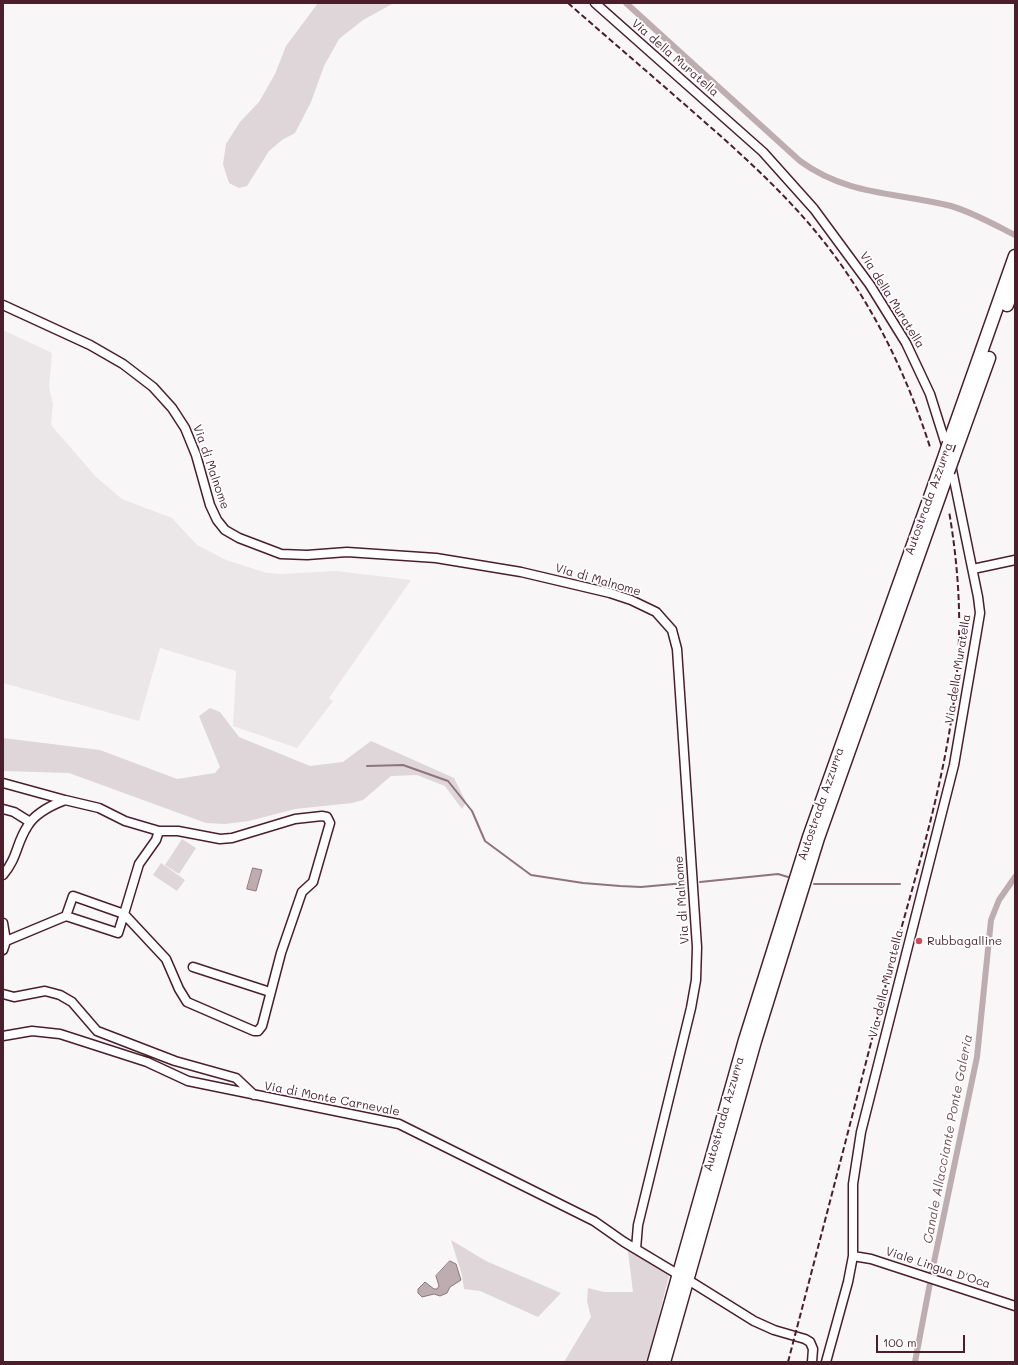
<!DOCTYPE html>
<style>
body{margin:0}
#map{position:relative;width:1018px;height:1365px;overflow:hidden;background:#f8f6f7;font-family:Mali,sans-serif}
canvas{display:block}
.frame{position:absolute;inset:0;border:4px solid #4a1f2b;pointer-events:none}
.scale{position:absolute;left:876px;top:1335px;width:89px;height:18px;box-sizing:border-box;border:2px solid #4a1f2b;border-top:0;padding-left:5px;font-size:12px;line-height:14px;white-space:nowrap;color:#4a1f2b;-webkit-text-stroke:3px #fff;paint-order:stroke}
</style>
<div id="map">
<canvas width="1018" height="1365"></canvas>
<div class="frame"></div>
<div class="scale">100 m</div>
</div>
<script>
const context = document.querySelector('canvas').getContext('2d');
context.lineJoin = 'round';
function fillPath(path, color) { context.fillStyle = color; context.fill(path, 'evenodd'); }
function stroke(path, color, width, dash) { context.strokeStyle = color; context.lineWidth = width; context.lineCap = dash ? 'butt' : 'round'; context.setLineDash(dash || []); context.stroke(path); }
function write(font, color, halo, rows, align = 'center') {
  context.font = font + ' Mali,sans-serif'; context.lineWidth = 3.5; context.setLineDash([]); context.textBaseline = 'middle'; context.strokeStyle = halo; context.fillStyle = color; for (const [text, x, y, turn = 0] of rows) {
    context.save(); context.translate(x, y); context.rotate((+turn || 0) * Math.PI / 180); context.textAlign = isNaN(turn) ? turn : align; if (halo) context.strokeText(text, 0, 0); context.fillText(text, 0, 0); context.restore();
  }
}
fillPath(new Path2D(`
 M3 330 52 353 49 387 53 404 51 425 96 477 122 499 172 518 197 545 226 560 267 573 281 574 336 571 411 580 329 698 333 701 297 748 233 726 236 671 160 648 139 721 3 683Z`), '#ebe6e8');
fillPath(new Path2D(`
 M318 3H394L363 20 339 39 324 66 311 102 295 133 282 140 269 151 247 186 239 188 229 183 223 164 226 144 240 122 259 102 275 74 286 46Z
 M210 708 220 712 239 737 310 766 343 762 371 741 454 778 466 802 462 809 445 786 417 775 391 776 363 800 352 803 295 809 249 821 225 824 206 823 69 773 3 771V738L100 750 177 779 215 773 220 767 199 716Z
 M182 839 196 848 179 874 165 865Z
 M161 863 185 880 177 891 153 875Z
 M451 1240 486 1261 561 1293 538 1317 480 1291 464 1289 462 1275Z
 M627 1244 670 1272 647 1362H564L591 1317 587 1301 588 1288 604 1292H633Z`), '#ded6d9');
const water = new Path2D(`
 M253 868 262 870 256 891 247 889Z
 M450 1261 456 1264 461 1280 450 1287 447 1293 440 1296 434 1294 422 1297 418 1293V1289L425 1282 434 1289H437L439 1286 436 1276Z`);
fillPath(water, '#bdadb0');
stroke(water, '#8f747b', 1);
stroke(new Path2D(`
 M367 766 403 765 448 781 472 811 485 841 531 875 583 883 620 886 641 887 685 883
 M700 882 778 874 788 877
 M814 884H900`), '#8f747b', 2);
stroke(new Path2D(`
 M626 3 800 161C848 196 896 192 951 206 972 212 995 225 1015 235
 M915 1362 934 1262 977 1057 991 920 999 900 1015 877`), '#bdadb0', 6);
const minor = new Path2D(`
 M595 3 763 152 814 209 870 285 906 343 930 394 947 448
 M3 305 90 345 123 364 153 387 172 408 185 428 196 455 210 505 217 520 225 530 239 538 281 554 307 555 347 552 436 558 521 572 610 593 631 600 656 612 672 630 677 649 697 947 696 980 691 1008 638 1225 636 1249
 M973 569 1015 560
 M3 783 65 800
 M3 809 14 812 30 822
 M3 875C18 857 16 844 27 827 34 814 52 805 65 800L99 808 125 821 159 831H178L220 839 232 838 295 819 322 816 327 817 330 823 313 882 302 892 281 953 262 1026 258 1031H254L187 1002 179 989 166 959 124 914 139 864 156 840 159 831
 M73 896 124 914 118 933 66 916Z
 M3 923 6 941 3 950
 M6 941 66 916
 M193 967 270 992
 M3 994 14 997 45 991 60 995 72 1002 97 1031 175 1061 236 1078 254 1095
 M3 1036 32 1031 60 1034 147 1062 188 1081 399 1124 594 1221 624 1242 674 1272
 M853 1256 871 1259 1015 1306
 M693 1283 754 1321 774 1330 805 1339 810 1342 813 1349 812 1362
 M826 1362 848 1282 853 1256V1184L861 1132 954 765 977 631 980 613 978 597 951 465`);
const highway = new Path2D(`
 M1007 305 1015 283
 M949 443 1015 256
 M953 458 989 358
 M654 1362 745 1040 809 837 945 455
 M664 1362 755 1041 818 838 948 472`);
stroke(minor, '#4a1f2b', 11);
stroke(highway, '#4a1f2b', 15);
stroke(minor, '#fff', 8);
stroke(highway, '#fff', 12);
stroke(new Path2D(`
 M568 3C609 39 650 74 691 110 746 158 800 206 842 266 881 322 909 382 930 447
 M788 1362C821 1236 854 1110 886 984 913 882 948 778 957 672 962 618 958 564 949 511`), '#4a1f2b', 2, [6, 3]);
const highwayBridge = new Path2D(`
 M945 455 949 443
 M948 472 953 458`);
stroke(highwayBridge, '#4a1f2b', 15, []);
stroke(highwayBridge, '#fff', 12);
for (const [x, y, r, color] of [
 [919,941,4,"#d1495b"]
]) { const dot = new Path2D(); dot.arc(x, y, r, 0, 2 * Math.PI); context.fillStyle = color; context.fill(dot); stroke(dot, '#fff', 1.5); }
write('12px', '#4a1f2b', '#fff', [
 ["Via della Muratella",675,58,41],
 ["Via della Muratella",892,300,58],
 ["Via di Malnome",211,467,71],
 ["Autostrada Azzurra",929,499,-70],
 ["Via di Malnome",598,580,16],
 ["Via della Muratella",958,669,-81],
 ["Autostrada Azzurra",821,804,-71],
 ["Via di Malnome",682,900,-94],
 ["Via della Muratella",886,984,-76],
 ["Via di Monte Carnevale",332,1099,11],
 ["Autostrada Azzurra",724,1114,-74],
 ["Viale Lingua D'Oca",938,1268,18]
]);
write('12px', '#4a1f2b', '#fff', [
 ["Rubbagalline",927,941]
], 'left');
write('italic 13px', '#72515a', '#fff', [
 ["Canale Allacciante Ponte Galeria",948,1139,-79]
]);
</script>
